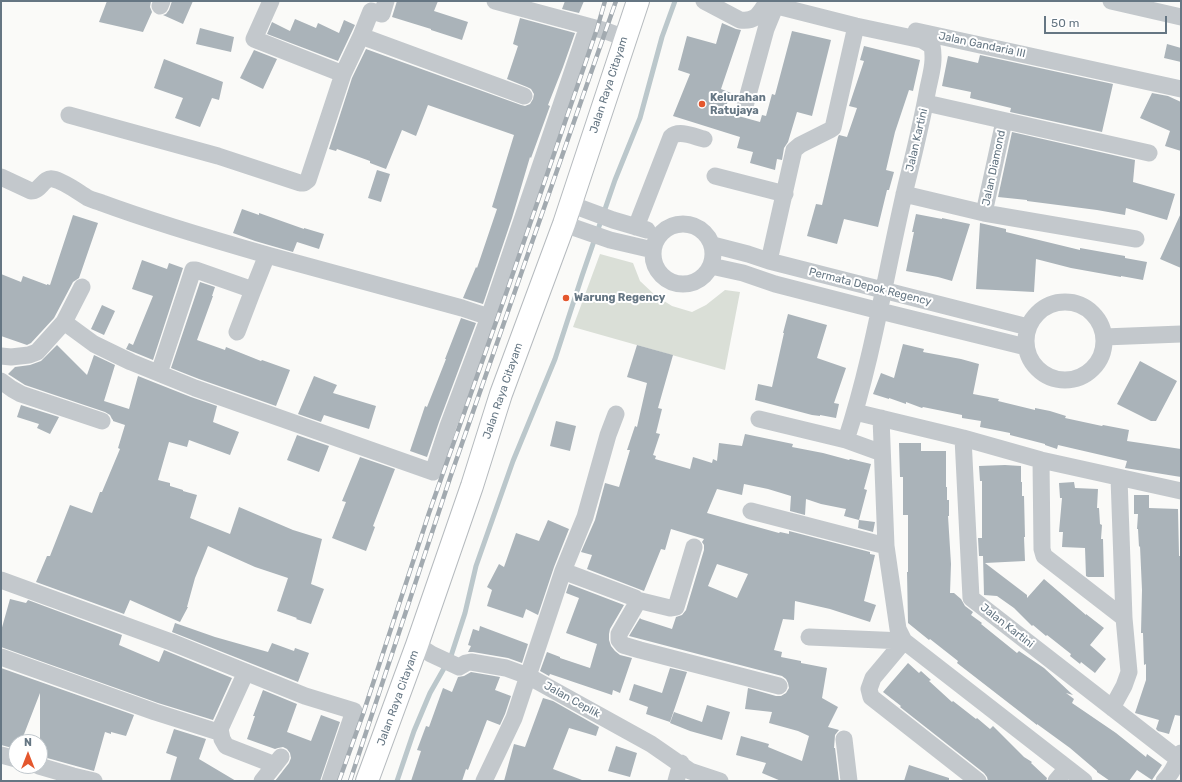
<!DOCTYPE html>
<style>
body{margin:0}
#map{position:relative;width:1182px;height:782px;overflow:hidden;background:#fafaf8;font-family:Rubik,sans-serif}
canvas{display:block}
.frame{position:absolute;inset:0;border:2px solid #657683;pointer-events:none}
.north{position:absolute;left:8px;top:734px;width:40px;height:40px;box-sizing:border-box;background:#fff;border:1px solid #c1c8cd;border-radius:50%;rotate:0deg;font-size:11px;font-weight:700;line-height:16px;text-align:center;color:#657683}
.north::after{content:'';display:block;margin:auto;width:14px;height:18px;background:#e4572e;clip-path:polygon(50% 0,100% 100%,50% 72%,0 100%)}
.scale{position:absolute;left:1044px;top:16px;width:123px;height:18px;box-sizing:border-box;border:2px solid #657683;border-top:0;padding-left:5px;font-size:12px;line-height:14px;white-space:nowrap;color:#657683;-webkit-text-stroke:3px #fff;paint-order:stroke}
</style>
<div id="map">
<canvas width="1182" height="782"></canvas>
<div class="frame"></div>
<div class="north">N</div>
<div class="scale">50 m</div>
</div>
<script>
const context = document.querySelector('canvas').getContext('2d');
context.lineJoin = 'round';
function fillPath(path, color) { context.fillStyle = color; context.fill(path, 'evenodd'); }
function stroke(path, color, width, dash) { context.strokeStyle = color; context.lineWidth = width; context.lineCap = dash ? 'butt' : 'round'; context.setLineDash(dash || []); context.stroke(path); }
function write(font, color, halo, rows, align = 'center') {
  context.font = font + ' Rubik,sans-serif'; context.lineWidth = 4; context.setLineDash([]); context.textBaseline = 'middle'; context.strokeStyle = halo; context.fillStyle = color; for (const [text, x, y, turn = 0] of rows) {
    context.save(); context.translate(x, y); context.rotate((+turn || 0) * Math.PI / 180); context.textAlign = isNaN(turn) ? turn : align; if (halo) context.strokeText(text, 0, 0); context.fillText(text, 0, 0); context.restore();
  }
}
fillPath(new Path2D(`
 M600 254 633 263 640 281 656 296 672 306 692 312 706 305 725 290 740 292 725 370 573 327Z`), '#dadfd7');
stroke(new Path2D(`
 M397 781 414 731 430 693 451 656 465 613 476 566 513 461 555 359 582 276 615 180 640 118 662 37 675 1`), '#bbc7cb', 5);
fillPath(new Path2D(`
 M107 1H151L150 7 152 12 143 32 99 22Z
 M172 1H193L183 24 163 15 166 14 169 10Z
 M397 1H438L434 11 468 22 462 40 431 30V29L392 17Z
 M565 1H584L579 13 562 9Z
 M520 18 575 33 563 67 548 105 550 106 531 158 530 157 512 218 483 304 463 298 476 267 477 268 497 209 492 207 514 135 428 105 416 136 402 130 386 169 370 163V161L337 149 336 151 329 149 352 78 366 49 521 105 525 106 530 104 533 99 534 94 531 89 527 87 507 79 518 46 513 44Z
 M295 19 316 28 318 23 339 33 344 20 355 25 338 61 267 34 272 22 290 31Z
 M722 23 736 29 741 30 721 89 731 93 724 112 760 122 762 115 766 116 772 94 775 95 792 31 831 40 812 116 797 112 788 142 784 148 782 160 777 159 775 170 750 163 753 152 737 148 740 137 673 116 690 74 678 70 687 36 716 44Z
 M200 28 234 37 231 52 196 44Z
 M1167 44 1181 48V62L1164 58Z
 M864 46 920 60 913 91 909 90 895 132 886 170 894 172 889 190H887L878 227 844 219 837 244 807 236 816 204 822 205 838 137 839 135 847 137 857 108 849 106 864 61 860 60Z
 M254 50 277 59 263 89 240 78Z
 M980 55 1113 84 1102 132 1010 112 1011 108 970 98 971 92 942 86 948 56 978 63Z
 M164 59 223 82 219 100 212 98 200 127 175 118 183 98 154 88Z
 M1152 93 1168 96 1181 102V151L1165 146 1170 131 1140 118Z
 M1012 132 1135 160 1133 182 1175 194 1167 220 1126 208 1125 215 1097 210 1027 201V200L998 197Z
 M377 170 390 174 381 202 368 198Z
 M242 209 259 215V213L304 229V228L324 234 319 249 297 242 293 252 255 241 233 233Z
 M1181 213V268L1160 259Z
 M916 214 942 219V218L970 224 952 281 938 277 906 271 914 232H912Z
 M73 215 98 223 79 278 73 282 54 318 31 343 27 345 1 336V274L21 282 23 276 47 285V284L50 285Z
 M980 223 1006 229V232L1080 250V248L1125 256V258L1147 262 1143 280 1121 276V277L1071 268 1036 259 1034 292 976 289Z
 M142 260 167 269 169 263 183 268 153 360 126 349 129 343 133 345 153 296 132 289Z
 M200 282 215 287 212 296H213L197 340 225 350 226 347 261 361 262 360 290 370 276 406 199 379 171 368Z
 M102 305 115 311 104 335 91 329Z
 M788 314 827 325 817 358 846 368 834 403 839 404 836 418 820 415V416L812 415 755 400 758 384 772 387 784 333H783Z
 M461 318 476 323 439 422 427 457 410 451 425 406 427 407 446 359H445Z
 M903 344 924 349 923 352 961 359 979 364 973 394 999 399 998 401 1035 410V408L1050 411 1066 416 1065 418 1102 426 1103 425 1129 430 1127 441 1181 449V477L1125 468 1127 461 1058 445 1057 449 1045 445V444L1010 435V433L980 427 981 421 962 418V415L923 407 922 408 906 402V404L889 398V399L873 394 881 373 894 378Z
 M57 345 87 375 94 355 115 365 104 401 129 409 138 376 191 397 217 406 213 422 239 432 230 455 189 440 187 447 169 442 158 480 170 483V486L183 490V491L197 495 190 518 230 534 239 507 293 530 322 539 311 584 324 589 311 624 296 619 297 618 277 611 288 578 255 567 208 546 195 578 187 607H188L180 622 130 600 124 614 36 582 47 556H50L70 505 92 513 100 492H102L120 449 118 448 125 425 113 421V420L112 419 110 415 105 412 25 385 8 374 15 367 30 365 41 361Z
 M637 345 673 355 658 408 662 409 656 433 660 434 653 455 656 456 655 459 690 469 693 457 712 463 713 459 717 461 719 443 742 446 745 434 793 444 792 447 823 453 849 460 850 459 871 464 864 489 867 490 859 520 844 516 846 509 821 504 806 499 805 515 790 511 791 496 768 489 744 484 742 495 717 489 707 513 779 533 780 532 789 534V531L870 552V554L875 555 864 601 876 605 870 622 830 609 795 601 794 620 783 619 774 650 782 652 781 657 801 661V663L827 668 822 698 838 707 828 727 839 730 835 735 834 748H835L839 781H781L762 773 766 763 736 755 741 736 769 744 768 747 802 761 809 736 798 731 769 723 772 712 745 709 748 688 776 696H781L786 693 789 688 788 683 786 679 782 676 629 636 640 618 641 619 672 629 676 617 682 615 686 610 704 550V545L702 542 704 539 671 529 665 550 661 549 644 591 587 569 592 555 581 552 595 520 605 483 619 487 630 450H627L635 426 637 427 647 383 627 377ZM717 564 748 574 737 598 708 586Z
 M1140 361 1177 381 1156 421H1151L1117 404Z
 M314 376 337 385 333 393 376 406 369 429 324 415 321 422 298 414Z
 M21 405 59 417 50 434 37 428 39 424 17 417Z
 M556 421 576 426 570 451 550 446Z
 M297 435 329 446 319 472 287 460Z
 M899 443H921V451H946V487H947V500H949V516H948L951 564 950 593H954L961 599 965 606 973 612 971 615 982 623 981 624 1017 653 1019 651 1044 668 1073 695 1066 693 1074 699 1072 703 1116 733 1146 757 1147 754 1162 765 1152 780 1137 770 1129 781H1110L1097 772V771L1070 748 1037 724V725L957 663 958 661 930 639 929 640 908 623 907 572H908V515H903V477H900Z
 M360 457 395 469 373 526 375 527 366 551 332 538 346 502 342 501Z
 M1005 465 1021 466V482H1022V496H1024L1025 537H1024L1025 561 985 563 1027 595V598L1044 579 1086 615V614L1104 628 1090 645 1106 659 1095 673 1081 662 1080 664 1070 656 1071 654 1047 635 1046 636 1033 625 1032 626 1014 608 997 596 984 595 983 556H979L978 538H982V481H980L979 466Z
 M1074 482 1075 488 1098 489 1097 508H1099L1100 524 1102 525 1101 539H1103L1104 577H1088L1086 576 1085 548 1062 547 1063 532H1059L1062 498H1060L1059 483Z
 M1134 495H1149V508L1178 509 1179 556H1181V716L1175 715 1169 734 1158 731 1156 729 1159 720 1135 713 1146 680V664L1144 665 1143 633H1141L1142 590 1140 546 1139 547 1138 529H1137L1138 514H1134Z
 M548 520 569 529 554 567 538 615 526 609 523 618 487 606 492 590 487 587 499 564 504 567 516 533 539 541Z
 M859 520 875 522 873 532 858 528Z
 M569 584 624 605 610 629 609 634V640L611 646 615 651 620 655 632 658 620 693 613 690 612 695 550 674 549 676 540 671 547 652 560 657V658L590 668 597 644 566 633 579 598 566 593Z
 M10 599 26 603 28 600 122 635 119 645 159 662 164 650 232 678 213 720 158 703 1 647V631Z
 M175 623 215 637 268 652 272 643 294 651 295 648 309 653 298 682 172 632Z
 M480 626 528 644 522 663 508 658 473 652H468L471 646 468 645 473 629 479 631Z
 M908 663 919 673 921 671 931 680 929 681 952 702 953 701 976 719 977 718 990 729 993 726 1024 757 1032 762 1031 763 1047 778 1046 781H988L987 777 984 773 900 707 901 706 883 692Z
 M1 668 134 715 126 736 111 732V734L105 732 94 771 40 756V693L21 742H16V749L1 745Z
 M670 668 687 672 670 722 646 714 648 707 629 700 634 684 662 693Z
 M471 672 500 677 495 690 511 696 505 714 500 725 487 720 468 770 466 769 462 781H411L421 751 417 750 426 726 429 727 443 688 452 692 458 677 464 676Z
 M263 690 297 704 287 732 311 741 321 715 340 722 320 781H275L289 763 291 758 290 753 287 749 283 747 278 748 275 749 247 739 255 716H253Z
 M543 698 553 701 599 727 596 736 569 728 553 769 582 780V781H504L514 744 525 747Z
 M707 705 730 712 722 740 690 731 670 723 674 712 702 722Z
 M174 729 206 739 199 759 236 781H170L177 757 166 753Z
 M616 746 637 753 630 777 608 771Z
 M909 765 949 778V781H904Z`), '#aab3b9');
const major = new Path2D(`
 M367 781 417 645 472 486 501 394 564 224 638 1`);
stroke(major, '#b5babe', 24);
stroke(new Path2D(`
 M271 1 254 39 343 74 361 36 371 11 382 14 386 1
 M495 1 606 31 625 38
 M704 1 740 20C756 22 759 14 767 2L769 1
 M1111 1 1181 17
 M160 6 162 1
 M916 31 1181 89
 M361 36 524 96
 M926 103 1149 153
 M745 106 766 29 775 7H781L856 26 922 40 932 46C935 61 931 74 928 88 922 121 914 154 906 186 886 271 873 358 846 440L759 419
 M69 115 218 156 300 183H304L308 180 343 74
 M715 176 785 194
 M1 177 31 191C41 191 43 177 53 179 64 181 78 192 88 198 92 200 97 201 102 203 156 223 211 239 267 255
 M904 194 984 213 1004 121
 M570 204 613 220 647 230
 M984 213 1136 239
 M653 254a30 30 0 1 1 60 0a30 30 0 1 1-60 0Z
 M564 224 610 240 653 250
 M636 227 671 137C679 129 695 137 704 139
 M713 245 748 254 769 261 1028 327
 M769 261 794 150 800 145 830 130 833 128 856 26
 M711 266 743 273 775 284 880 311 1026 347
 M253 290 267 255 462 308 489 317
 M1026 341a39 39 0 1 1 78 0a39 39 0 1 1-78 0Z
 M64 322 94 344 131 362 195 388 433 472 448 426 489 317 588 26
 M1104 337 1181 334
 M1 356 11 357 29 355 37 352 64 322 82 287
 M159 373 193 270H196L253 290 237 332
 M1 381 12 389 21 394 102 421
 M855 412 963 438 1041 460 1181 491
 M881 418 886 546 898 629 904 641 1084 781
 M963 438 971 598 1178 759
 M846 440 882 453
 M1041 460 1042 549 1044 556 1124 618 1129 672 1124 686 1112 708
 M1119 478 1124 618
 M751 511 886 546
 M563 571 635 598 637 600V603L619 634V640L623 645 640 650 779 686
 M1 580 171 642 305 696 354 711 330 781
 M637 600 670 608 676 607 694 547
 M809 637 904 641
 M904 641 873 678 869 689 871 697 978 781
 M417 645 431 654 459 667 466 663 471 662 506 668 528 676 651 744 690 771 720 781
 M1 657 155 712 215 731 220 729 246 672
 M220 729 222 739 226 746 275 765
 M844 739 849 781
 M1 755 16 759
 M39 766 73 776 94 781
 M262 781 281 757
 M484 781 514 718 563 571 585 517 608 435 616 414
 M676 781 681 763
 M1056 781 1067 768
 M1164 781C1172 774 1177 762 1181 753`), '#c3c8cc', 17);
stroke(major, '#fff', 22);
const rail = new Path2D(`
 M339 781 363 714 429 513 509 285 597 29 605 1
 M350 781 450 478 616 1`);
stroke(rail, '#a2aab0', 4.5);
stroke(rail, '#fff', 3, [9]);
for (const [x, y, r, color] of [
 [702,104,4,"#e4572e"],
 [566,298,4,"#e4572e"]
]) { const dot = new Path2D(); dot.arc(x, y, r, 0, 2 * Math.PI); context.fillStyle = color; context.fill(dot); stroke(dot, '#fff', 1.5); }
write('11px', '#657683', '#fff', [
 ["Jalan Gandaria III",982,45,12],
 ["Jalan Raya Citayam",609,85,-72],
 ["Jalan Kartini",917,140,-77],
 ["Jalan Diamond",994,168,-78],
 ["Permata Depok Regency",870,287,14],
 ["Jalan Raya Citayam",503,391,-71],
 ["Jalan Kartini",1007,626,38],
 ["Jalan Raya Citayam",398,698,-70],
 ["Jalan Ceplik",572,700,29]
]);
write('bold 11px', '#657683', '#fff', [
 ["Kelurahan",710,98],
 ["Ratujaya",710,111],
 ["Warung Regency",574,298]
], 'left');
</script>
